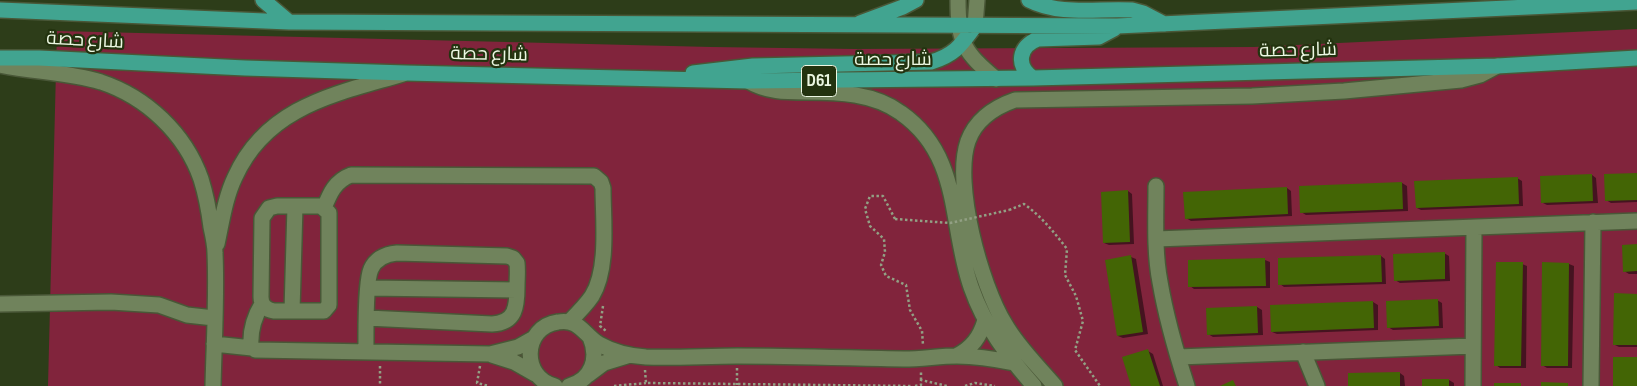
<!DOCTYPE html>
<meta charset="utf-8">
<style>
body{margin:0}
canvas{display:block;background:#2d3d19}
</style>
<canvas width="1637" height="386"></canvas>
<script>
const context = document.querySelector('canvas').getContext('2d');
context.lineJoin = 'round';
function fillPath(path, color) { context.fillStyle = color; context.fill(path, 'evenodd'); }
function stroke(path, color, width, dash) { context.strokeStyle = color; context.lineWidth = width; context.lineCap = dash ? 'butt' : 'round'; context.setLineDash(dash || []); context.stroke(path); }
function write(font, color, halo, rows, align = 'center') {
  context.font = font + ' "Sofia Sans Condensed",Cairo,sans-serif'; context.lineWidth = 4.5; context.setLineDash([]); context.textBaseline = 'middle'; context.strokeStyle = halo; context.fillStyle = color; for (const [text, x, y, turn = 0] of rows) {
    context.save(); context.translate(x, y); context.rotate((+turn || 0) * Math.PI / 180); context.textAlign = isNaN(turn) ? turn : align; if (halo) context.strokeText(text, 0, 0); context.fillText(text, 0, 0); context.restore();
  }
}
fillPath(new Path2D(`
 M1637 29V386H48L57 31 711 47 855 49 1254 47Z`), '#81243c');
fillPath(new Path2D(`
 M1637 174V202L1611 203 1606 200Z
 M1592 175 1596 178 1598 203 1547 205 1543 203Z
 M1517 178 1522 181 1523 206 1421 210 1417 208Z
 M1402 183 1407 186 1408 211 1306 215 1301 212 1300 187Z
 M1287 188 1291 191 1292 216 1191 221 1186 218Z
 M1128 191 1132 194 1134 244 1109 245 1104 243Z
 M1637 245V274H1629L1624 271Z
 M1444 253 1449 256 1450 281 1400 283 1395 280Z
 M1381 256 1385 259 1386 284 1284 287 1280 284Z
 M1131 257 1136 259 1148 334 1123 338 1118 336Z
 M1265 260 1270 262V288L1194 289 1190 286Z
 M1522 264 1527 266 1526 368H1500L1496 365Z
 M1544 264H1569L1574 266 1572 368H1547L1542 365Z
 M1637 295V347H1619L1615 345Z
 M1437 300 1442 303 1443 328 1393 330 1388 327Z
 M1373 302 1378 305V330L1277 334 1272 332Z
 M1257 307 1262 310 1263 335 1213 337 1208 334Z
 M1148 351 1153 354 1163 386H1132Z
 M1400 373 1404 376 1405 386H1350Z
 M1449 380 1454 383V386H1423Z`), '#0007');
fillPath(new Path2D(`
 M1637 173V200L1605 201 1604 174Z
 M1592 174 1593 201 1541 203 1540 176Z
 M1518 177 1519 204 1416 208 1414 181Z
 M1402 182 1403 209 1300 213 1299 186Z
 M1287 187 1288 214 1185 219 1183 192Z
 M1128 190 1130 242 1103 243 1101 192Z
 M1637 244V271L1623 272 1622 245Z
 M1445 252V279L1394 281 1393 254Z
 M1131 255 1143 332 1117 336 1105 260Z
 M1381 255 1382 282 1278 285V258Z
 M1265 258 1266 286 1188 287V260Z
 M1496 262H1523L1521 366H1494Z
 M1542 262 1569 263 1568 366H1541Z
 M1614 293 1637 294V345H1613Z
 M1438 299 1439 326 1387 328 1386 301Z
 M1373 301 1374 328 1271 332 1270 305Z
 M1257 306 1258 333 1207 335 1206 308Z
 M1148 349 1160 386H1131L1122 357Z
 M1613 357H1637V386H1613Z
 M1400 372V386H1348V373Z
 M1422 379H1449V386H1422Z
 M1233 380 1236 386H1220Z
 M1541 382 1568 383V386H1541Z
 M1494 383H1521V386H1494Z`), '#436505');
const minor = new Path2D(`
 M958 0C958 43 964 52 996 79
 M975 26 977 0
 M0 65C33 72 68 72 101 82 146 97 185 133 201 179 206 195 209 211 211 227 213 236 215 245 215 253 217 297 214 342 213 386
 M748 81C767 92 785 92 806 92 838 92 874 93 901 113 962 156 949 224 971 287 985 327 1007 355 1034 386
 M1156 186C1156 217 1154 251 1160 282 1166 317 1176 352 1187 386
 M277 206H321L329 213V305L324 311H274C266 310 261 305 261 297L262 218 269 208Z
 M324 208C330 193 335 181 351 175L594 176 601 182 603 188C603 219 609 268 592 296 586 305 577 314 569 322
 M1156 239 1637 221
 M217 244C222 221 225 198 235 177 267 106 336 94 403 74
 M368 288 517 290
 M0 304 111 302 159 305 187 315 214 318
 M262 304C254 317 250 330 251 346L255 350 490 354 518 347 534 338
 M292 311 295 206
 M214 344 252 348
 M366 352C366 334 365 282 371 269 376 258 386 254 397 253L507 256 513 258 517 263C518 271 517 279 517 287 517 306 516 323 492 324L367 318
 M1303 352 1317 386
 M492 355 514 362 535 374
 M956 356C972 348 980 337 985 320
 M1178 357 1473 346
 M588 375 604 363 630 355
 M555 386C521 378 522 327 558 322 579 318 584 335 599 344 613 352 630 356 646 357 676 358 707 356 737 356 793 356 849 358 904 359 922 359 940 356 957 356 976 356 995 359 1014 363
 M569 386C592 380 599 358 590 337
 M1055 386C1038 366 1018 347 1005 324 981 285 953 184 968 141 976 119 995 107 1015 100L1252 96 1344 91 1461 80 1480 75 1497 66
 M1473 386 1474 228
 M1591 386 1593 222`);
const major = new Path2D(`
 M263 0 289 22
 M1029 0C1060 16 1098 8 1132 10L1143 13 1164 24
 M0 10 289 22 1117 26 1637 2
 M860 23 903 7 916 0
 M0 58H39L245 68 406 73 748 81 1033 78 1497 66 1637 58
 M693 73 753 66 931 62C955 55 961 45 975 26
 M1033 78C1015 66 1019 46 1038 39L1099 37 1114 29`);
stroke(minor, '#495737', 18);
stroke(major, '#495737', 18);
stroke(new Path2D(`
 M1009 210 1024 204C1041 216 1054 232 1067 249L1065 275 1076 296 1083 321 1075 350 1100 386
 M895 219 883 196H870L865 209 870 226 884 239 885 252 881 265 886 276 906 285 910 310 922 331 923 345
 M603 306 600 326 606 331
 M380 366V386
 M480 366 477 383 489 386
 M737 368V385
 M645 370 646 383 913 386
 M921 380V372
 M614 386 646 383
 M915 386 921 385V380L947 386
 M965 386 975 383 995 386`), '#92a084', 2.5, [2.5, 2.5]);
stroke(minor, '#70835c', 15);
stroke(major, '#41a490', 15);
stroke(new Path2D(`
 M895 219 950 223 1009 210`), '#92a084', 2.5, [2.5, 2.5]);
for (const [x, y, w] of [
 [819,81,35]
]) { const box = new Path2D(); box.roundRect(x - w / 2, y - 15.5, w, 31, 4); context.fillStyle = '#23330f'; context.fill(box); stroke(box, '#ecf7e2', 1); }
write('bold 18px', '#ecf7e2', null, [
 ["D61",819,81]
]);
write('19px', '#ecf7e2', '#23330f', [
 ["شارع حصة",85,41,3],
 ["شارع حصة",1298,51,-1],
 ["شارع حصة",489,55,1],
 ["شارع حصة",893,60]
]);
</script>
